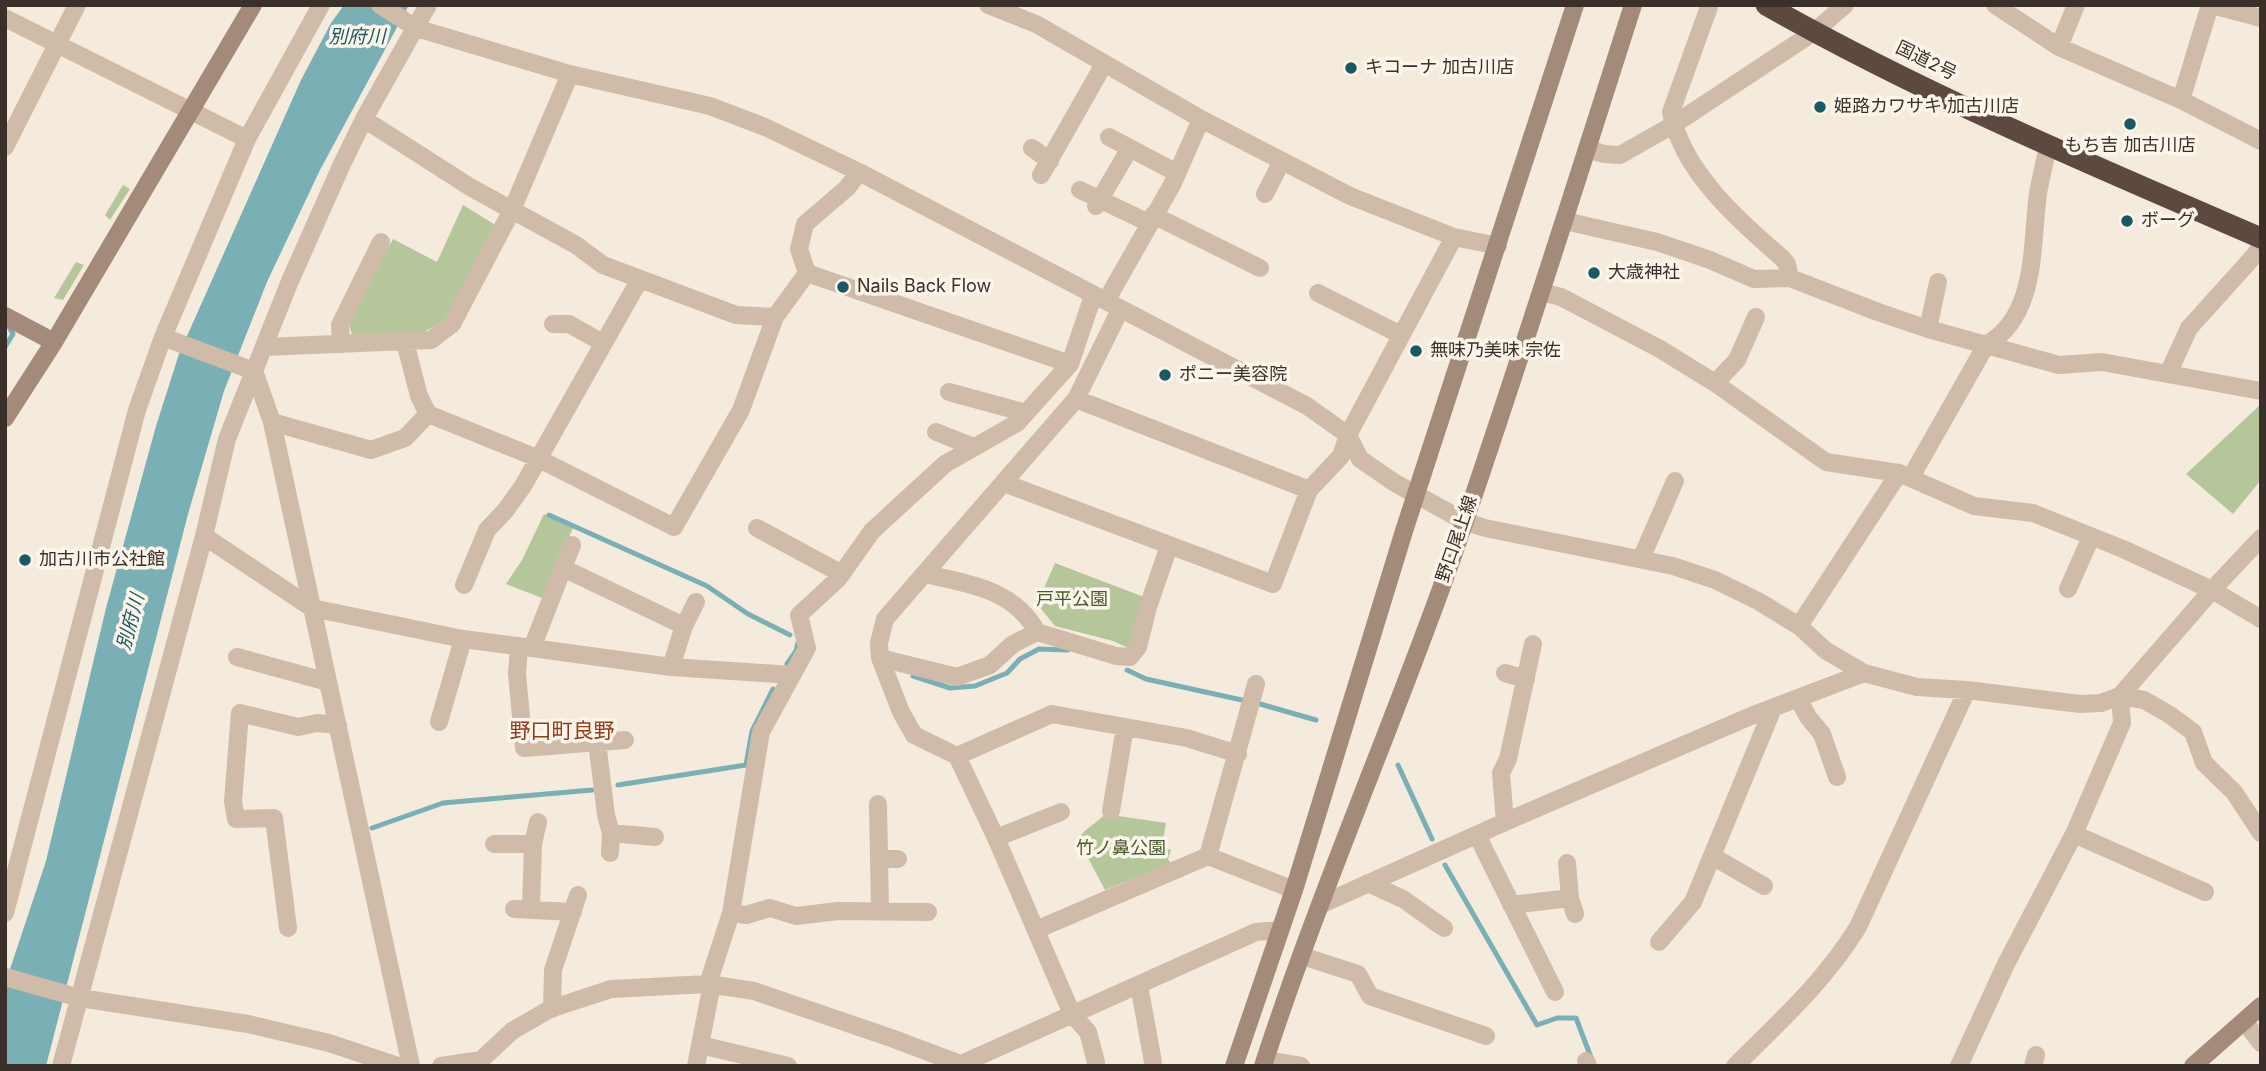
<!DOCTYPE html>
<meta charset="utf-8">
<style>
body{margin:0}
#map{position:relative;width:2266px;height:1071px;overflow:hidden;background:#f5ebdd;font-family:Inter,sans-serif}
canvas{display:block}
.frame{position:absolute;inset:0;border:7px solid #3b2f29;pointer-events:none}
</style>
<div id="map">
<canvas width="2266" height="1071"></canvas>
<div class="frame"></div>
</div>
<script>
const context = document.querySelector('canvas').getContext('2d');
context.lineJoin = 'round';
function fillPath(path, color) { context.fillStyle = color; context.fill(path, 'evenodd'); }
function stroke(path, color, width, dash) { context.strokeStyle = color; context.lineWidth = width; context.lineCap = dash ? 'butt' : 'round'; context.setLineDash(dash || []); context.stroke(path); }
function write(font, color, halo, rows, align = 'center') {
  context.font = font + ' Inter,"Noto Sans JP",sans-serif'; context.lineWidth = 7; context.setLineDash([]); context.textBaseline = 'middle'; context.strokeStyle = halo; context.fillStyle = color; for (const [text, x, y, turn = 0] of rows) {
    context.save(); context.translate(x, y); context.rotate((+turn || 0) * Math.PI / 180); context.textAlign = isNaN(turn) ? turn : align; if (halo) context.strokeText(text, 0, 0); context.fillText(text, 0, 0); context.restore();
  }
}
fillPath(new Path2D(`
 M123 185 130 189 110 220 105 215Z
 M463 205 497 226 447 319 424 332 352 335 348 321 393 239 437 262Z
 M76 262 84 265 63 300 54 298Z
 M2261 404V480L2233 514 2186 474Z
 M544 514 573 528 544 596 542 598 506 584 522 560Z
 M1055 563 1144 597 1134 642 1126 647 1113 641 1055 626 1037 604Z
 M1105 814 1166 823 1162 847 1171 850 1168 859 1171 863 1105 890 1078 839C1086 827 1096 824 1105 814Z`), '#b6c69b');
fillPath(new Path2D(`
 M344 5H409L320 170 267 282 224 391 188 514 46 1066H5V984L46 861 106 608 156 426 179 354 301 80 331 23Z`), '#79b0b5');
stroke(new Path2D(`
 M5 347 13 334 8 325
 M549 515 707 586 748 614 790 635
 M787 664 796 651 799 639
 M1127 670 1146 679 1260 704 1316 720
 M913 676 950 688 975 686 1007 673 1020 659 1039 649 1068 650
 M1398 765 1432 839
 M618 785 746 765 752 731 773 689
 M372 828 443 803 592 790
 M1445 865 1537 1025 1557 1018H1576L1592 1060`), '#79b0b5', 5);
stroke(new Path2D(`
 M380 5 416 28 570 74 710 106 765 127 859 172 1307 406 1348 435 1360 459 1395 483 1464 521 1485 528 1673 566 1715 580 1758 601 1799 626 1825 650 1864 673 1917 687 1967 690 2080 704 2101 703 2120 696 2212 590 2261 538
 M988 5 1036 24 1201 119 1350 196 1454 237 1498 246
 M1995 5 2059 47 2181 100 2261 141
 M2212 5 2261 18
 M1709 7 1671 112C1682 171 1739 221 1782 258L1787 264 1790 278
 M5 18 247 139
 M2059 47 2076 5
 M2181 100 2210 5
 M364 119 470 187 576 245 603 265 736 315 775 317
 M1109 137 1177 173
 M5 147 77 5
 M1032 148 1050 161
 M1587 149 1604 154 1620 155 1673 125 1814 32 1845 5
 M1041 175 1104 64
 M1080 190 1149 223
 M1265 194 1282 161
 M1096 206 1130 148
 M1153 215 1260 268
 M1565 221 1657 242 1710 260 1754 279 1790 278 1878 312 1928 329 2059 365 2102 362 2261 391
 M807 273 1070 364
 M1541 292 1561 297 1660 349 1715 383 1826 462 1899 473 1974 506 2033 513 2123 549 2212 590 2261 619
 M1318 293 1401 335
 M1106 301 1173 183 1201 119
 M553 324H569L603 343
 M1928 329 1938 282
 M163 337 254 371
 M405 342 419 396 428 414
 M341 344 340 325 381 242
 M264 347 431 340 452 324 512 210 570 74
 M254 371 272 422 411 1066
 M2168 374 2189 328 2254 256 2261 246
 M1715 383 1737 360 1756 317
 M949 392 1026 413
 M1076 399 1309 490
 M272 422 371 450 405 438 428 414 537 458 674 527 741 410 775 317 807 273 799 249 805 224 847 188 859 172
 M936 432 974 447
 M1911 477 1986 345C2038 316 2031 244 2038 193 2041 177 2045 161 2048 145
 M1004 483 1273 584 1309 490 1341 456 1348 435 1454 237
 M757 528 842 574
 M204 536 312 608 463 639 532 648 671 667 792 675
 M1641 559 1675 481
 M563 568 684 626 671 667
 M925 574C969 584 1014 589 1037 632L1116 656 1130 657 1138 647 1148 607 1169 546
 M464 585 487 530 505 511 523 486 640 279
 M2068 589 2091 537
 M684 626 696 602
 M1799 626 1899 473
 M519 646 517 674 524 748 625 740
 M532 648 572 545
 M237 657 328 682
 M880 658 957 677 990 665 1013 644 1037 632
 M1505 673 1526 679
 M1798 698 1808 717 1822 734 1837 777
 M439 722 463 639
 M597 742 606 815 611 833 610 853
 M957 756 1052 714 1187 738 1238 754
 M878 804 880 910
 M1111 811 1125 727
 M1505 822 1501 773 1508 759 1533 644
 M611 833 655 837
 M2074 834 2205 892
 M1477 835 1555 992
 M996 838 1061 812
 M494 844H533
 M1208 856 1294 890
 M1712 856 1764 886
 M880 859H898
 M1567 863 1570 898 1575 914
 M1368 883 1403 899 1444 928
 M1320 905 1505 822 1751 716 1864 673
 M1511 905 1570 898
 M531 908 533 844 538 822
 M514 909 573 912
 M5 913 137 410 163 337 247 139 321 5
 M731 913 746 915 770 908 796 916 838 911 928 912
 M288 928 274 818 236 819 233 801 240 713 298 727 317 723 338 725
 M1036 930 1208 856 1256 684
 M1659 942 1693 902 1773 708
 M1302 956 1358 974 1370 996 1486 1036
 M5 977 80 998 248 1024 329 1043 398 1066
 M708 984 754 991 894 1039 960 1064
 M1139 985 1153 1062
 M552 1009 553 970 578 895
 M2244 1021 2261 1043
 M701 1045 788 1066
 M1265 1060 1301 1066
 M1586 1061 1588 1066
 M61 1066 204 536 227 439 290 281 342 164 364 119 428 5
 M441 1066 481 1060 512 1031 550 1009 611 989 708 984 731 913 761 732 807 648 799 615 838 579 872 531 945 464 1017 423 1070 364 1093 296
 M696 1066 712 984
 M957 1066 1256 932 1280 930
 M1095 1066 1096 1062 1088 1032 1072 1014 996 838 957 756 914 735 901 712 880 658 879 643 885 619 1076 399 1120 310
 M1735 1066C1781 1020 1824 982 1858 927L1967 690
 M1959 1066 2006 964 2074 834 2122 723 2120 696 2144 700 2170 715 2193 732 2204 763 2234 792 2261 833
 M2033 1066 2036 1055`), '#cfbba8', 18);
stroke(new Path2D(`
 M5 316 54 342
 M5 418 54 342 253 5
 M1234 1066 1294 890 1404 531 1575 5
 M1263 1066C1320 890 1395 721 1456 547 1518 368 1575 186 1633 5
 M2193 1066 2261 1006`), '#a38a79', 18);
stroke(new Path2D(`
 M1766 5C1925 95 2094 166 2261 238`), '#5d493f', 21);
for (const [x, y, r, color] of [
 [1351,68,7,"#195961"],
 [1820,107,7,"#195961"],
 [2130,124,7,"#195961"],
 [2127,221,7,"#195961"],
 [1594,273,7,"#195961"],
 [843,287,7,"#195961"],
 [1416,351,7,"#195961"],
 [1165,375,7,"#195961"],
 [25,560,7,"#195961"]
]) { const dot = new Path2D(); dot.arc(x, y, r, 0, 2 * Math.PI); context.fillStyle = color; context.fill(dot); stroke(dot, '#fcf5eb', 2.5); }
write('18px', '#3b2f29', '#fcf5eb', [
 ["国道2号",1926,61,26],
 ["野口尾上線",1457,539,-71]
]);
write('18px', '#3b2f29', '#fcf5eb', [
 ["キコーナ 加古川店",1365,68],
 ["姫路カワサキ 加古川店",1834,107],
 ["もち吉 加古川店",2130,146,"center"],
 ["ボーグ",2141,221],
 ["大歳神社",1608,273],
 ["Nails Back Flow",857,287],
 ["無味乃美味 宗佐",1430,351],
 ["ポニー美容院",1179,375],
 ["加古川市公社館",39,560]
], 'left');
write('18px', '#475c2a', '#fcf5eb', [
 ["戸平公園",1072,600],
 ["竹ノ鼻公園",1121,849]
]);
write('italic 19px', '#195961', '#fcf5eb', [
 ["別府川",357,37],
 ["別府川",131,622,-75]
]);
write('21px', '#933b19', '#fcf5eb', [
 ["野口町良野",562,732]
]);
</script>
